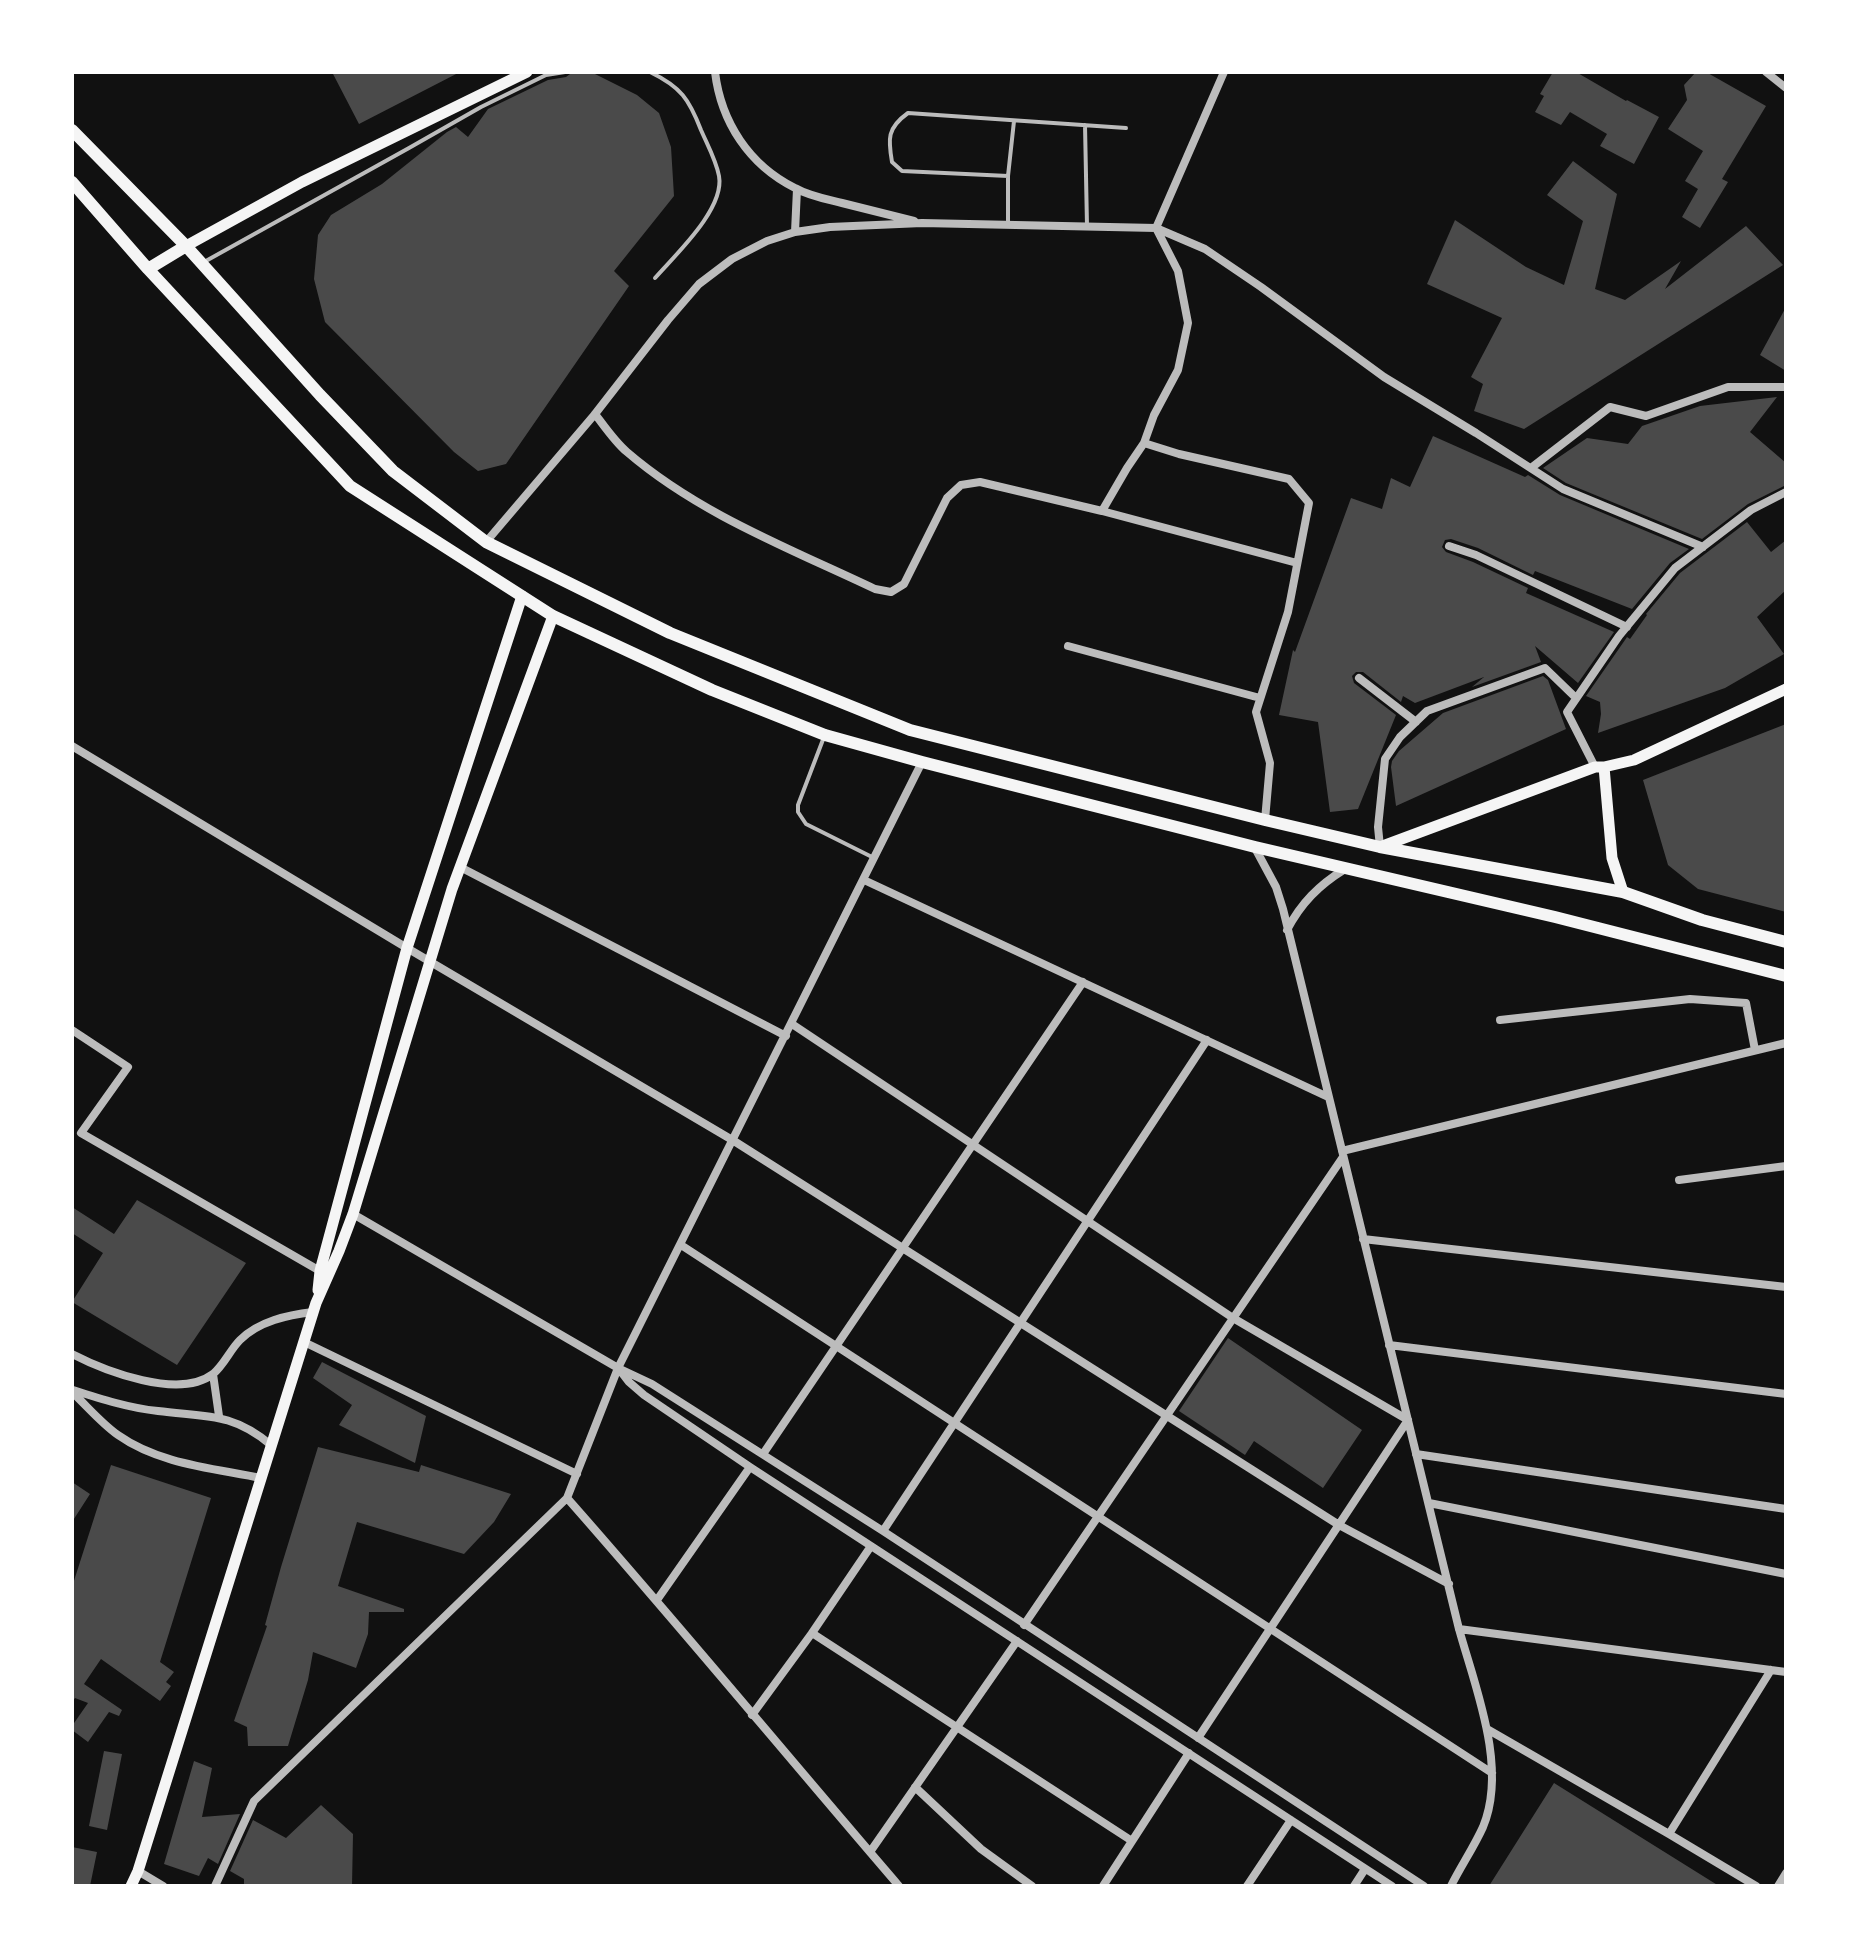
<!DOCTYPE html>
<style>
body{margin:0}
#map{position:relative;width:1858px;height:1958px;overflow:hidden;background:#111;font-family:Signika,sans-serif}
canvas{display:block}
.frame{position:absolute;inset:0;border:74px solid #fff;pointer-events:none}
</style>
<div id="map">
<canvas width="1858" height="1958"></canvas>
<div class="frame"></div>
</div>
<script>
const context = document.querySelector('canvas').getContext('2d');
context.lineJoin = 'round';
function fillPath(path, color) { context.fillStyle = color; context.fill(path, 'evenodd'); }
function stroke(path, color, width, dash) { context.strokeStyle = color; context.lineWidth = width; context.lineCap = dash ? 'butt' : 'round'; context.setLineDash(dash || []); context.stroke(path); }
fillPath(new Path2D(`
 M332 72H460L359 124Z
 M591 72 637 95 659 113 671 147 674 196 614 271 629 286 506 464 478 471 454 452 325 322 314 279 318 235 331 215 382 184 447 132 456 127 468 137 488 109 548 80 566 77 570 74Z
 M1553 72H1576L1626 101 1627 100 1659 117 1634 164 1600 146 1607 134 1570 112 1561 125 1535 112 1544 96 1540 94Z
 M1696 72H1706L1766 106 1722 179 1728 182 1700 228 1682 217 1698 189 1685 181 1703 151 1668 129 1687 100 1684 85Z
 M1573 161 1617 194 1595 289 1625 300 1681 261 1665 289 1746 226 1783 265 1524 429 1474 411 1483 384 1471 377 1502 318 1427 284 1455 220 1526 267 1564 285 1583 221 1547 195Z
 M1786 307V371L1760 355Z
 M1777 397 1750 432 1786 463V485L1748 504 1702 539 1566 483 1543 468 1587 438 1628 444 1642 426 1700 406Z
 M1433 436 1525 477 1528 475 1560 495 1689 549 1670 563 1632 609 1535 571 1533 575 1478 548 1451 539 1445 540 1442 547 1446 552 1473 562 1528 588 1526 593 1614 632 1578 683 1535 646 1541 662 1472 687 1484 677 1415 703 1403 696 1401 702 1363 672H1356L1352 676 1354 683 1396 715 1358 809 1330 812 1318 722 1279 715 1293 650 1295 652 1351 498 1382 509 1391 478 1410 487Z
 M1747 522 1771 552 1786 540V590L1757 617 1784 654 1725 688 1598 733 1601 714 1600 702 1586 696 1625 640 1627 637 1630 639 1647 615 1646 614 1680 573Z
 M1543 676 1548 680 1566 729 1396 806 1391 767 1392 761 1399 751 1443 713Z
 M1786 724V912L1698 889 1668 865 1643 780Z
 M137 1200 246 1263 177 1365 72 1302 103 1253 72 1233V1207L114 1234Z
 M1228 1338 1362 1430 1323 1488 1254 1441 1245 1455 1179 1411Z
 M322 1362 426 1416 415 1463 339 1425 352 1405 313 1378Z
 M318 1447 419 1472 421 1465 511 1494 494 1522 464 1554 357 1522 338 1586 404 1609V1612H369L368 1634 356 1668 313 1652 308 1680 288 1746H248L247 1727 234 1721 267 1626 265 1625 281 1567Z
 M111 1465 211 1498 160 1662 174 1672 166 1682 171 1686 160 1701 101 1659 84 1684 122 1710 119 1716 109 1712 88 1742 72 1730V1726L88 1703 75 1698 72 1702V1587Z
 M72 1482 90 1494 72 1522Z
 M104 1751 122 1754 107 1830 89 1826Z
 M194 1761 212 1768 202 1817 240 1814 218 1864 208 1858 199 1876 164 1864Z
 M1554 1783 1719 1886H1489Z
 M321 1805 353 1834 352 1886H244V1879L230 1871 253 1820 286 1838Z
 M72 1847 97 1852 90 1886H72Z`), '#4a4a4a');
stroke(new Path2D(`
 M650 72C681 87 689 99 701 130 707 144 716 160 719 176 725 209 675 255 655 278
 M1085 125 1087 226
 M1008 176 1014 121
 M1008 223V176L902 171 892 162C888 139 887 128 908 113L1126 128
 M204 262 409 148 481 107 546 75 565 72
 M824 737 798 805V812L806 824 874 858`), '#bcbcbc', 4);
stroke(new Path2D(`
 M715 72C721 122 749 165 795 188 809 196 826 199 842 203 866 209 890 215 914 221
 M1224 72 1156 228 1178 271 1188 323 1178 370 1154 415 1144 443 1179 454 1289 479 1309 503 1288 612 1256 712 1270 763 1265 820
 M1766 72 1786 88
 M795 232 797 189
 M595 414C605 427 615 442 627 452 699 514 791 549 875 589L891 592 904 584 947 498 961 485 980 482 1102 511
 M1144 443 1127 468 1102 511 1297 563
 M1531 468 1610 407 1646 416 1728 387H1786
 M486 542 595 414 668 320 699 284 732 259 767 241 795 232 830 227 922 223 1156 228 1205 249 1261 287 1384 377 1476 433 1563 489 1703 547
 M1449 546 1476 555 1627 627
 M1068 646 1260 698
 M1359 678 1416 722
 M72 746 407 948 734 1141 1339 1525 1449 1584
 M1595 767 1567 712 1619 636 1675 568 1751 510 1786 492
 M1380 847 1378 827 1385 759 1400 737 1427 711 1545 668 1576 698
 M1255 848 1276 887 1283 909 1459 1629C1475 1687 1508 1767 1483 1827 1474 1847 1461 1866 1451 1886
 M460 867 786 1036
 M864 880 1328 1097
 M1287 930C1301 903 1319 885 1345 869
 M1500 1020 1690 999 1746 1003 1755 1050
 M792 1024 1233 1318 1408 1420 1198 1738
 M72 1030 128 1067 81 1133 320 1271
 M1342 1151 1786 1043
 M1679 1180 1786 1166
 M353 1214 618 1368 652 1384 883 1531 1424 1886
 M1363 1239 1786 1287
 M681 1245 1492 1773
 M304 1342 577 1474
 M1389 1345 1786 1394
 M72 1354C105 1371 179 1400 213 1374 224 1365 230 1350 240 1340 259 1321 288 1315 313 1312
 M619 1369 629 1382 644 1395 750 1467 1392 1886
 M213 1374 219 1416
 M73 1390C101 1399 129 1408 158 1411 205 1417 232 1412 271 1445
 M72 1392C87 1406 101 1423 118 1435 159 1464 212 1468 261 1478
 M763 1454 1083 982
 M1416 1454 1786 1509
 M567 1498C680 1626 788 1757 899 1886
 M1429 1503 1786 1574
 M883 1531 1207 1040
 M657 1600 750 1467
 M1024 1625 1343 1157
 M1459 1629 1786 1672
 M812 1633 1132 1841
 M752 1715 812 1633 871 1546
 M1487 1729 1669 1834 1756 1886
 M915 1787 981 1849 1032 1886
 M1669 1834 1771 1670
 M870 1852 1017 1641
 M138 1871 163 1886
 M215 1886 254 1801 567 1498 618 1368 922 762
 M1103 1886 1189 1753
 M1247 1886 1291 1820
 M1354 1886 1365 1869
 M1778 1886 1786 1873`), '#bcbcbc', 8);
stroke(new Path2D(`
 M186 246 302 182 527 72
 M1604 767 1612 858 1623 892
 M1380 847 1595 767H1604L1634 760 1786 689
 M318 1290 320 1271 407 948 522 596
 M131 1886 138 1871 316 1303 339 1251 353 1214 452 889 553 616`), '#f5f5f5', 11);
stroke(new Path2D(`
 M72 130 186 246 320 395 393 471 486 542 670 633 910 730 1265 820 1380 847 1623 892 1702 920 1786 942
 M72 182 148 269 350 486 553 616 712 690 825 735 922 762 1255 847 1555 917 1786 976
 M148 269 186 246`), '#f5f5f5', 12);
</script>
